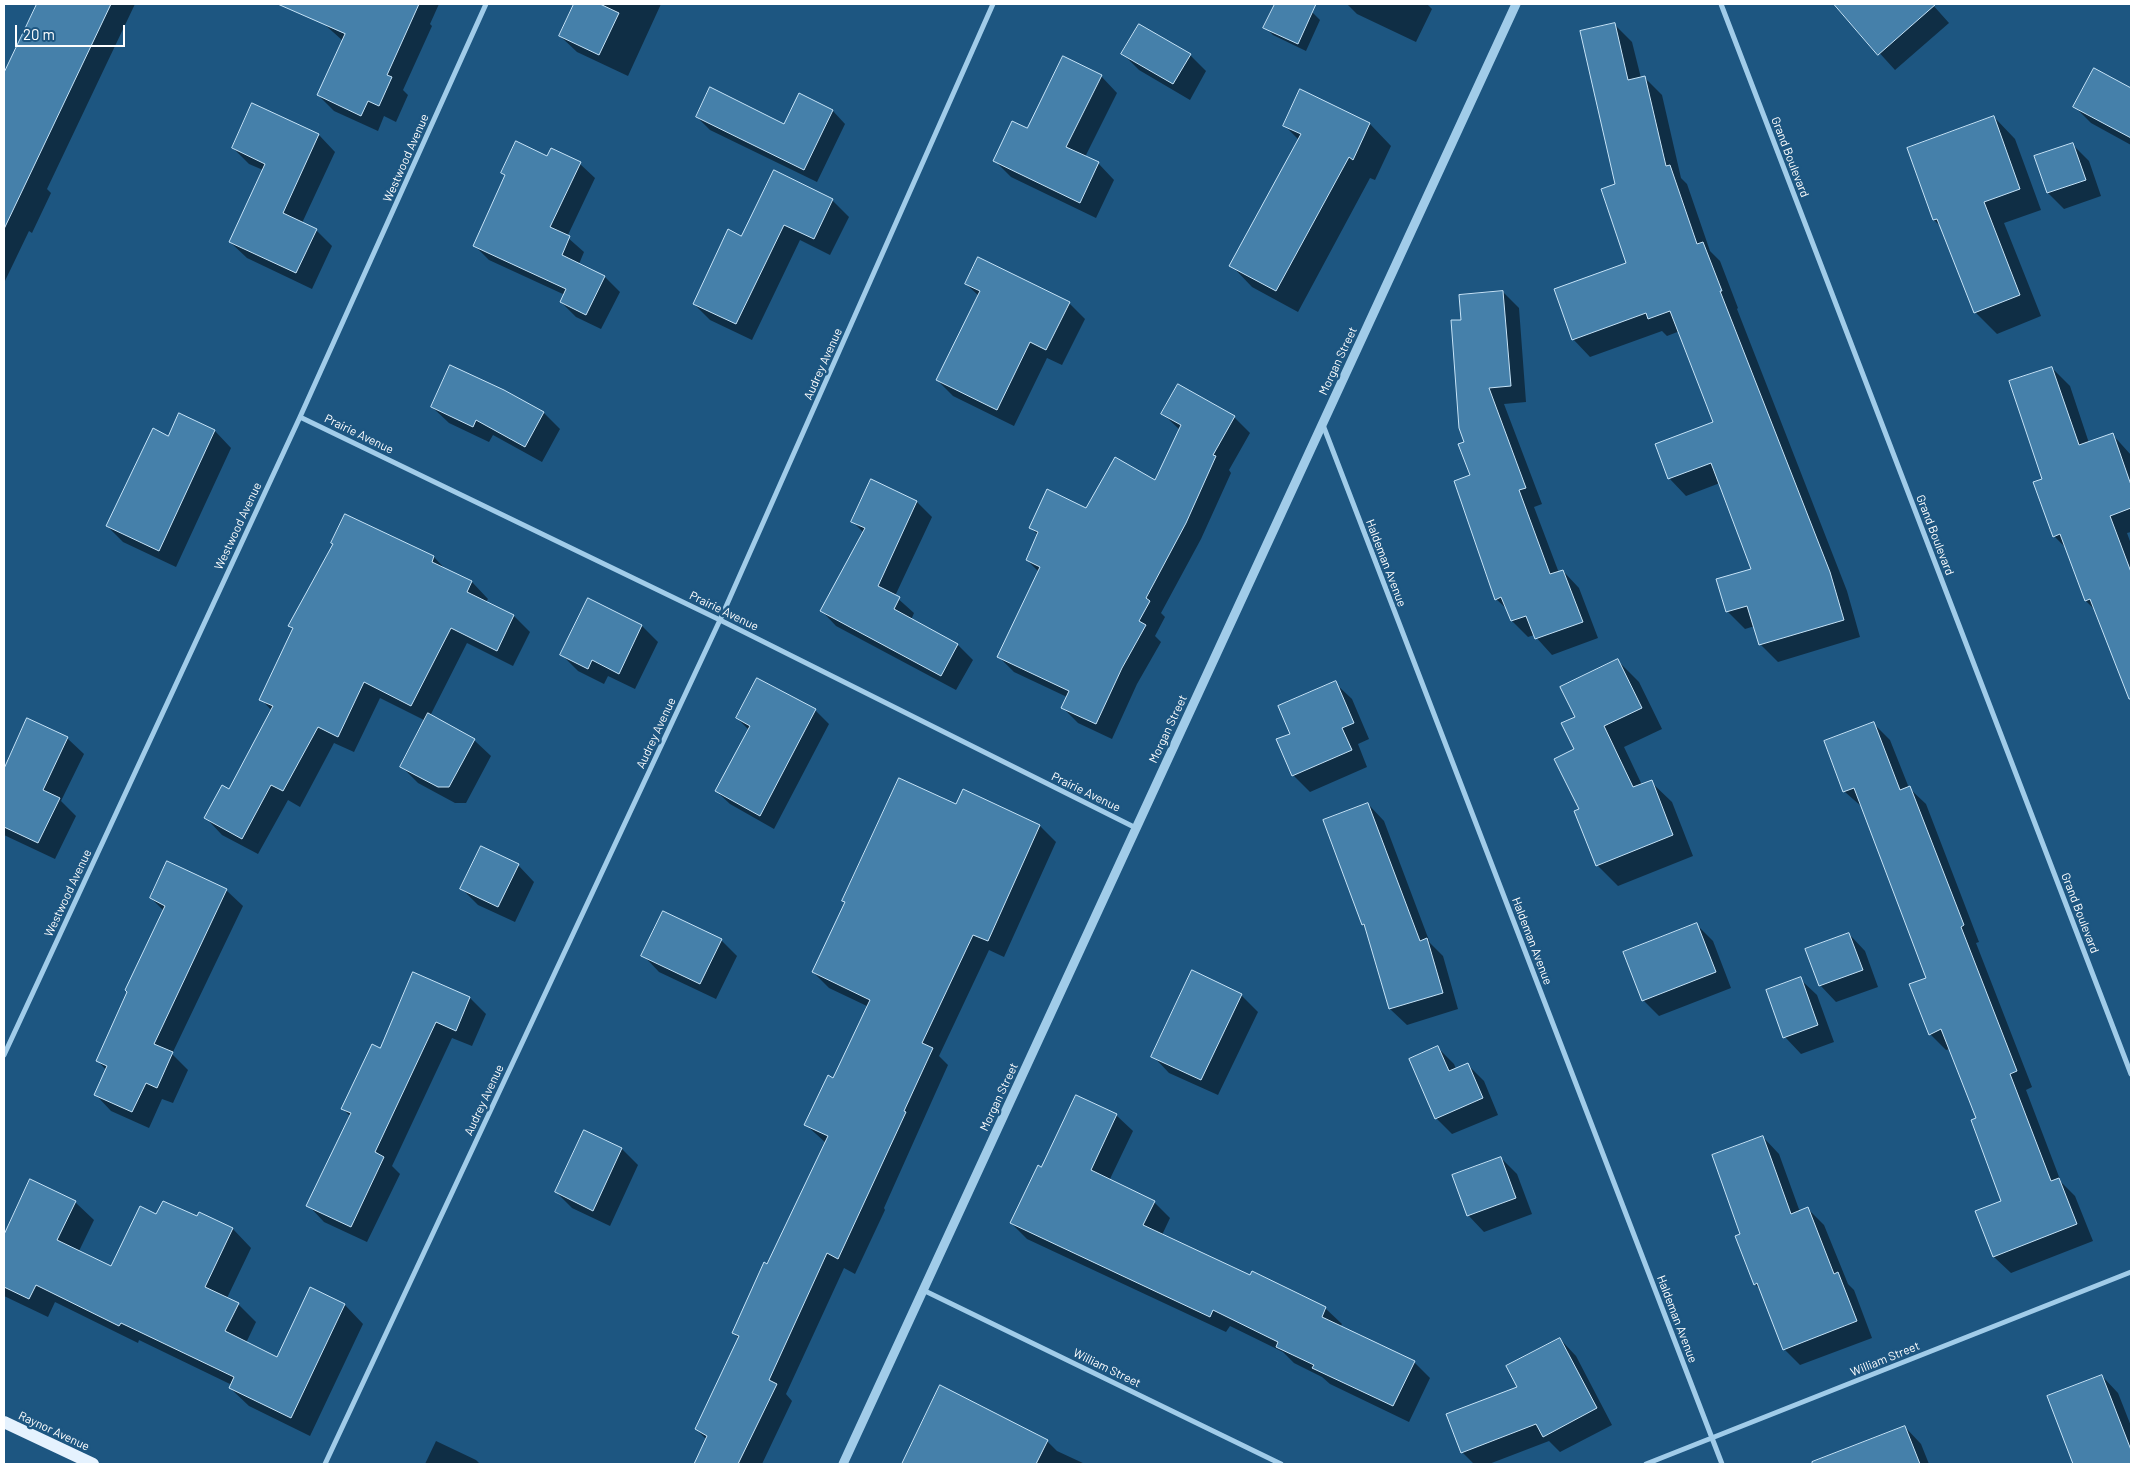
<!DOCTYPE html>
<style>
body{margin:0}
#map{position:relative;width:2135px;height:1468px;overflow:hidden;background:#1d5681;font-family:Barlow,sans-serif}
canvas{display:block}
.frame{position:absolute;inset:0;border:5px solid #fff;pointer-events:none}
.scale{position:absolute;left:15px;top:25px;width:110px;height:22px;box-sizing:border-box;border:2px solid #fff;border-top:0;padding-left:6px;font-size:15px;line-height:18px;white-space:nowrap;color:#fff;-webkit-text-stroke:4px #1d5681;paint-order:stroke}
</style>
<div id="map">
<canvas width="2135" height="1468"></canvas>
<div class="frame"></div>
<div class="scale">20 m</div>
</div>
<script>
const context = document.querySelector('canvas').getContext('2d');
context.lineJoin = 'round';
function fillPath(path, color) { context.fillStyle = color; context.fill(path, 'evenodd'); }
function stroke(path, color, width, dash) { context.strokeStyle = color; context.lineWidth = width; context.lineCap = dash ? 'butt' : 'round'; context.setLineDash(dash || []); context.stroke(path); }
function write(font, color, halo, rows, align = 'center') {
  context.font = font + ' Barlow,sans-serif'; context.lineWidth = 5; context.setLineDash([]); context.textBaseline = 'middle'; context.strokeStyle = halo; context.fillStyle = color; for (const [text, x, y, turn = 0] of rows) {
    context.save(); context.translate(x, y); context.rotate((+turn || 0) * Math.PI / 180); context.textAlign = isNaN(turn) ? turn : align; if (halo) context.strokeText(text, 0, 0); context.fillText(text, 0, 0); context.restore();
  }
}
fillPath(new Path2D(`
 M38 4H135L47 189 51 193 32 233 29 231 4 283V77Z
 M332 4H439L430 24 432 26 403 90 408 95 396 122 384 116 378 131 334 111 318 95 343 41 323 23Z
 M576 4H661L628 76 577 52 560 36Z
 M1276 4H1294L1312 12 1320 20 1306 51 1273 35 1265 27Z
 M1347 4H1427L1432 9 1416 42 1357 14Z
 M1859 4H1932L1949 23 1895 70 1845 15Z
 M1614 24 1632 42 1641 78 1644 77 1662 95 1681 178 1687 184 1710 251 1720 261 1738 308 1737 309 1847 591 1860 637 1778 662 1760 644 1755 626 1745 629 1727 611 1752 570 1720 483 1686 496 1669 478 1715 423 1680 331 1667 336 1662 331 1590 357 1573 339 1628 264 1617 185Z
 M1123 54 1190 55 1206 71 1190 100 1139 70Z
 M2094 70 2131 89V145L2091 123 2075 107Z
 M1101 76 1117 93 1085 157 1098 163 1114 180 1096 218 1011 177 995 161 1028 130Z
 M1301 91 1370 124 1391 146 1375 180 1370 178 1298 312 1252 287 1231 265 1299 140 1285 126Z
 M253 105 319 135 335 152 302 223 316 230 332 246 312 289 247 258 230 242 263 170 249 164 233 148Z
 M833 111 845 124 817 182 710 130 697 117 785 125Z
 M1994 117 2015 139 2041 210 2004 223 2041 316 1997 334 1975 312 1942 228 1934 220Z
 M2073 145 2089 161 2101 196 2064 209 2048 193Z
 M548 158 580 164 595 178 567 237 584 252 579 264 605 277 620 292 601 329 576 317 561 302 565 295 489 260 474 245 506 177 503 173Z
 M832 200 849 217 830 255 800 240 752 340 710 320 694 304 742 237Z
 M966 284 1069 303 1085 319 1062 365 1047 358 1014 426 953 396 937 380 979 296Z
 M1503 292 1519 308 1526 402 1504 404 1542 504 1534 507 1559 573 1563 571 1579 588 1598 638 1552 655 1534 635 1528 637 1512 621 1508 610 1496 599 1465 443 1462 321Z
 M451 366 544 413 560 429 542 462 493 435 489 442 449 423 432 407Z
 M2052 368 2070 386 2089 443 2112 434 2131 455V532L2127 533 2131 544V702L2096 611 2086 601 2067 549 2054 536 2044 480Z
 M1163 414 1234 417 1250 433 1229 470 1231 473 1201 539 1161 613 1165 617 1155 636 1161 642 1137 684 1112 739 1078 723 1062 707 1067 697 1014 672 999 657 1039 572 1027 560 1038 535 1031 528 1086 509 1156 482 1180 430Z
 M179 415 215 431 231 448 176 567 123 542 107 526 169 437Z
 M871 481 917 502 932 517 895 596 914 613 911 620 958 645 973 660 956 690 836 626 822 611 864 533 853 522Z
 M346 516 434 557 446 570 472 582 488 599 486 602 514 616 530 632 513 666 467 643 430 716 474 740 491 756 466 803H455L418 783 401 766 426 721 380 698 354 752 334 743 300 807 288 800 258 854 222 835 206 818 230 790 272 711 261 699 294 630 290 626 334 544Z
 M642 626 658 642 635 689 608 676 604 684 578 671 562 655Z
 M1618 661 1639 682 1662 729 1624 747 1642 785 1651 782 1672 802 1693 856 1618 886 1597 865 1580 810 1576 750V717Z
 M1335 683 1352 699 1369 739 1358 744 1367 767 1310 792 1293 775 1292 734Z
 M815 710 829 724 774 829 730 804 716 791 749 730 737 718Z
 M28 720 67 738 84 754 61 801 76 816 55 859 4 835V772Z
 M1874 724 1890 740 1909 788 1926 804 1979 942 1976 943 2032 1087 2026 1090 2061 1182 2075 1196 2093 1241 2011 1273 1994 1257 1977 1212 2003 1202 1978 1119 1950 1049 1946 1050 1930 1034 1928 978 1862 807 1845 792 1826 742Z
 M1368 804 1384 821 1430 943 1443 956 1458 1009 1407 1025 1390 1009 1366 928 1363 925Z
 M956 805 1040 826 1056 842 1004 957 989 950 939 1056 948 1065 884 1208 885 1210 855 1274 844 1268 786 1394 792 1401 762 1464H695L707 1440 696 1429 739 1339 733 1332 768 1265 826 1143 806 1125 834 1079 869 1007 829 988 813 972 846 903 843 900Z
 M518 865 534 882 515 922 478 905 462 889Z
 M226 890 243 906 172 1054 188 1070 173 1103 162 1099 149 1128 111 1111 95 1094 106 1070 97 1060 164 911 151 898Z
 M1696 924 1713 941 1731 988 1659 1016 1643 1000Z
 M1849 934 1865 951 1878 987 1836 1002 1820 985Z
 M721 940 737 956 716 999 659 972 643 955Z
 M414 974 470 998 486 1014 472 1046 452 1038 392 1166 400 1174 367 1242 324 1222 308 1205 351 1117 342 1108 381 1050Z
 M1800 979 1817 995 1834 1042 1801 1054 1785 1037 1767 991Z
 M1241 995 1258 1012 1218 1095 1169 1073 1153 1056Z
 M1438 1048 1454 1064 1456 1069 1467 1064 1484 1081 1498 1115 1452 1134 1436 1118Z
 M1116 1115 1133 1131 1109 1181 1154 1202 1170 1218 1162 1235 1250 1277 1325 1308 1342 1324 1340 1327 1414 1362 1430 1378 1409 1422 1330 1384 1322 1377 1294 1363 1283 1352 1230 1326 1226 1332 1027 1239 1011 1223 1042 1169Z
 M584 1132 622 1149 638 1165 610 1226 572 1208 556 1192Z
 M1763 1137 1779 1154 1800 1212 1808 1209 1824 1225 1848 1284 1854 1290 1872 1338 1800 1365 1784 1349 1761 1291 1755 1284 1741 1234Z
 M1501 1158 1517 1174 1532 1214 1484 1232 1468 1215Z
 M30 1181 75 1202 94 1220 79 1251 112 1268 157 1215 197 1218 200 1213 233 1229 251 1248 227 1298 238 1304 256 1322 246 1343 277 1358 310 1289 345 1305 363 1324 310 1436 249 1406 230 1388 232 1385 139 1340 138 1343 55 1302 48 1317 4 1296V1238Z
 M1560 1339 1576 1356 1612 1425 1560 1452 1549 1441 1489 1464H1474L1462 1452Z
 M2102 1376 2118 1393 2131 1426V1464H2074L2048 1397Z
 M1905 1427 1921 1444 1929 1464H1826L1824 1459Z
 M436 1441 476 1460 480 1464H425Z
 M1047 1441 1057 1451 1085 1464H912L906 1458Z`), '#0007');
const building = new Path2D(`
 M37 4H111L4 229V73Z
 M278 4H419L387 75 392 77 379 106 368 101 361 116 317 95 345 34Z
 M574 4H600L619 13 599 55 559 36Z
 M1275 4H1316L1298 44 1263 28Z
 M1834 4H1936L1878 55Z
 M1615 23 1628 80 1645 76 1666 166 1670 165 1697 244 1703 242 1722 291H1720L1830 572 1844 620 1759 645 1747 606 1726 612 1716 579 1751 569 1711 463 1668 479 1655 444 1713 422 1670 311 1648 319 1646 313 1572 340 1554 289 1626 263 1601 189 1615 184 1580 31Z
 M1139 24 1191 54 1173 84 1121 54Z
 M1063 56 1102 75 1066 147 1099 162 1080 203 993 161 1012 121 1027 128Z
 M2094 68 2131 88V138L2073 107Z
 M710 87 784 124 799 93 833 110 804 170 696 117Z
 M1300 89 1370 123 1353 160 1349 157 1276 291 1229 266 1301 134 1283 126Z
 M252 103 319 134 283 213 317 229 296 273 229 242 265 164 232 148Z
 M1994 116 2020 189 1984 202 2020 295 1974 313 1937 219 1933 220 1907 148Z
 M516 141 547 156 551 148 581 162 550 227 570 236 562 255 605 276 586 315 560 302 566 289 473 246 505 175 501 173Z
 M2073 143 2086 180 2047 193 2034 156Z
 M774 170 833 199 814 239 784 225 736 324 693 304 728 229 741 236Z
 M978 257 1070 302 1046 350 1030 342 997 410 936 380 980 291 965 284Z
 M1503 291 1511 386 1489 388 1526 488 1519 490 1550 574 1563 570 1583 622 1535 639 1526 616 1511 621 1501 597 1495 600 1454 481 1470 475 1458 444 1464 442 1459 428 1451 320H1461L1459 295Z
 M450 365 504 390 544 412 525 447 476 420 473 427 431 407Z
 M2052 367 2079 445 2113 433 2131 485V508L2110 516 2131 572V699H2129L2090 599 2085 601 2060 534 2053 537 2033 482 2042 479 2009 381Z
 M1178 384 1235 416 1213 455 1216 456 1186 523 1146 598 1150 601 1139 621 1146 625 1122 668 1096 724 1061 708 1069 691 997 657 1040 567 1026 560 1038 532 1029 528 1047 489 1086 508 1115 457 1155 480 1181 425 1161 414Z
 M179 413 215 430 159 551 106 526 153 428 168 436Z
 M871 479 917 501 878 586 900 597 894 609 958 644 941 676 820 611 865 528 851 522Z
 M345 514 434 556 432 562 472 581 467 592 514 615 497 651 451 628 411 706 364 682 338 737 318 727 283 791 271 785 242 839 204 818 222 785 229 789 273 706 259 700 293 628 288 626 333 544 331 543Z
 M588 598 642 625 619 674 592 660 588 669 560 655Z
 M1618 659 1642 708 1604 726 1633 787 1652 780 1673 835 1596 866 1574 811 1579 809 1554 759 1574 749 1561 723 1575 717 1560 687Z
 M757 678 816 709 760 816 715 791 750 726 736 718Z
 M1336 681 1354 723 1342 728 1352 750 1292 776 1276 739 1290 734 1278 706Z
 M428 713 475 739 449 787H438L400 767Z
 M27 718 68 737 43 790 60 798 38 843 4 827V769Z
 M1874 722 1900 790 1910 786 1964 925 1961 927 2017 1071 2010 1074 2051 1181 2059 1178 2077 1224 1993 1257 1975 1211 2001 1201 1971 1120 1976 1118 1941 1029 1929 1035 1909 984 1926 978 1854 788 1843 792 1824 741Z
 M899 778 956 804 963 789 1040 825 988 941 973 935 922 1043 933 1048 904 1111 906 1112 838 1259 827 1253 769 1380 777 1384 738 1464H694L707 1436 695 1429 739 1336 732 1333 764 1262 767 1264 828 1136 804 1125 828 1075 833 1078 870 1000 812 972 845 902 842 901Z
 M1368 803 1420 941 1427 938 1443 993 1389 1009 1364 924 1362 925 1323 820Z
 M481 846 519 864 498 907 460 889Z
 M167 861 227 889 154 1044 173 1052 157 1088 146 1083 132 1112 94 1095 107 1066 96 1061 127 992 125 990 165 906 150 898Z
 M663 911 722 939 700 984 641 956Z
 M1697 923 1716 972 1642 1001 1623 952Z
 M1849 933 1863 970 1819 986 1805 949Z
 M1192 970 1242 994 1201 1080 1151 1057Z
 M413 972 470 997 456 1031 436 1022 375 1152 384 1157 351 1227 306 1206 351 1113 341 1109 372 1044 380 1048Z
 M1801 977 1818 1025 1783 1038 1766 990Z
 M1438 1046 1449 1071 1468 1063 1483 1098 1435 1119 1409 1059Z
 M1076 1095 1117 1114 1091 1170 1155 1201 1143 1225 1250 1275 1252 1271 1326 1307 1322 1317 1415 1361 1393 1406 1312 1368 1314 1365 1276 1347 1278 1342 1213 1310 1210 1317 1010 1223 1038 1165 1041 1167Z
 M584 1130 622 1148 593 1211 555 1192Z
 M1763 1136 1791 1214 1808 1207 1834 1274 1838 1272 1857 1321 1783 1350 1757 1283 1754 1285 1735 1236 1740 1234 1712 1155Z
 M1501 1157 1516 1198 1467 1216 1452 1175Z
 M30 1179 76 1201 57 1240 111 1266 140 1206 156 1214 163 1201 197 1216 199 1212 233 1228 205 1287 239 1303 225 1331 277 1357 310 1287 345 1304 291 1418 229 1388 234 1377 121 1323 119 1326 36 1285 29 1299 4 1287V1235Z
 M1560 1338 1597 1408 1543 1437 1536 1424 1461 1453 1446 1414 1517 1387 1506 1366Z
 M2102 1375 2131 1450V1464H2073L2047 1396Z
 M940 1385 1048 1440 1036 1464H902Z
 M1905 1426 1920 1464H1812V1462Z`);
fillPath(building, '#4580aa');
stroke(building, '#c6e3f7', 1);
stroke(new Path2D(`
 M1721 4 2131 1074
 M300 417 720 620 1136 828
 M1323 425 1722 1464
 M4 1055 300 417 486 4
 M923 1290 1281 1464
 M325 1464 720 620 993 4
 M1646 1464 2131 1272`), '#a1cce9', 5);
stroke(new Path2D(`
 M843 1464 1516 4`), '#a1cce9', 9);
stroke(new Path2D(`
 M4 1422 93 1464`), '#e5f2fe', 12);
write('12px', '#fff', '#1d5681', [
 ["Grand Boulevard",1790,157,69],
 ["Westwood Avenue",406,158,-66],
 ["Morgan Street",1338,361,-65],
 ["Audrey Avenue",823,364,-66],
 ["Prairie Avenue",359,434,26],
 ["Westwood Avenue",238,526,-65],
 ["Grand Boulevard",1935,535,69],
 ["Haldeman Avenue",1386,563,69],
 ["Prairie Avenue",724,611,26],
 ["Morgan Street",1168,729,-65],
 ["Audrey Avenue",656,733,-65],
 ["Prairie Avenue",1086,792,26],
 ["Westwood Avenue",68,893,-65],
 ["Grand Boulevard",2080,913,69],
 ["Haldeman Avenue",1532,941,69],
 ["Morgan Street",999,1097,-65],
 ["Audrey Avenue",484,1100,-65],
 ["Haldeman Avenue",1677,1319,69],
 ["William Street",1885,1359,-22],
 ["William Street",1107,1368,26],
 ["Raynor Avenue",54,1431,25]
]);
</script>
